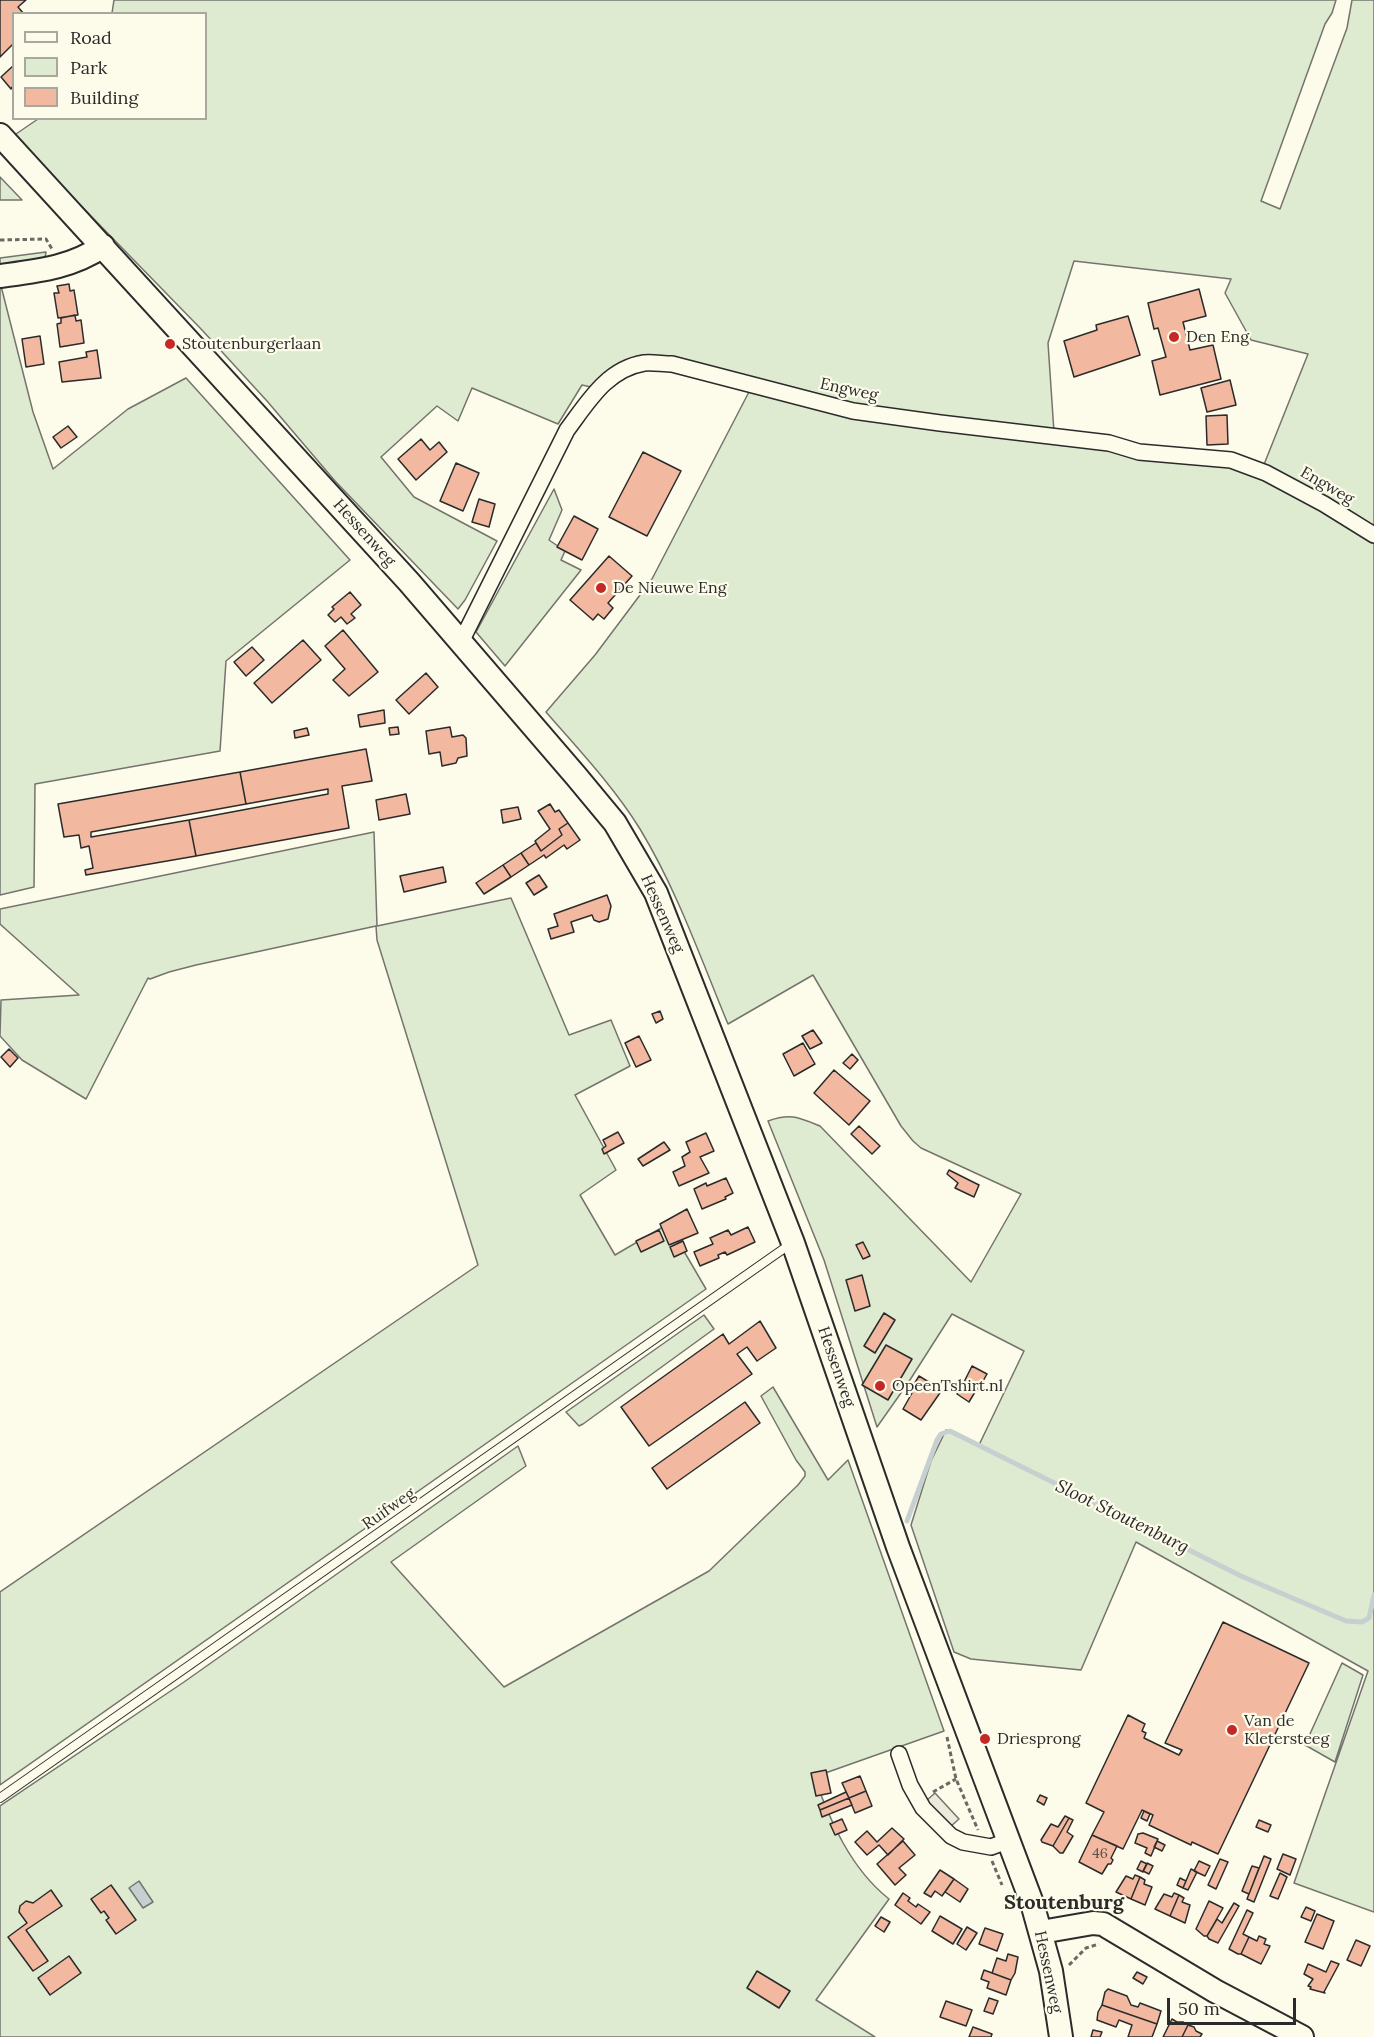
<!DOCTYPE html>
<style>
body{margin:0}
#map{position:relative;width:1374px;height:2037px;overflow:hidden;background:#fdfbea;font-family:Lora,serif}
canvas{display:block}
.legend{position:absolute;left:12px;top:12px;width:195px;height:108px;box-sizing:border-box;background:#fdfbea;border:2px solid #a9a89e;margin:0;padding:8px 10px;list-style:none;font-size:18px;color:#2b2b2b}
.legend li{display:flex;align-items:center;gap:12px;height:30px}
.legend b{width:30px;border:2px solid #a9a89e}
.scale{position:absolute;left:1167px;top:1998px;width:129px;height:27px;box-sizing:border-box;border:3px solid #2b2b2b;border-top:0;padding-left:8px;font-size:18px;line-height:21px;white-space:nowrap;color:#2b2b2b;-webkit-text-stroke:4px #fdfbea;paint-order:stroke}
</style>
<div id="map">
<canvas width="1374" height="2037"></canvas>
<ul class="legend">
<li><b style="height:8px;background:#fdfbea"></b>Road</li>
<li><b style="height:16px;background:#deebd1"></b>Park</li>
<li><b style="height:16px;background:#f2b8a0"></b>Building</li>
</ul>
<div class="scale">50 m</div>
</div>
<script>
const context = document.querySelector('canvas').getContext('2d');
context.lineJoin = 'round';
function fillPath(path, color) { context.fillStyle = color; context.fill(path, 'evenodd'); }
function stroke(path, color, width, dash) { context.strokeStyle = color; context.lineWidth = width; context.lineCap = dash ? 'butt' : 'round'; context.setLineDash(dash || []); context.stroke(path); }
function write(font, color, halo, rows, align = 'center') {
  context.font = font + ' Lora,serif'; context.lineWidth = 4.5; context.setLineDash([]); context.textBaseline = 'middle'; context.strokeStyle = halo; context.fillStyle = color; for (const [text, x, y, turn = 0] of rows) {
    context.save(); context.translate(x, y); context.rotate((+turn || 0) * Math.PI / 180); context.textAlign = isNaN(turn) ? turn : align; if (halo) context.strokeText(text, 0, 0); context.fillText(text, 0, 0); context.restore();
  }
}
const green = new Path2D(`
 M114 0H1336L1332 13 1325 24 1261 201 1280 209 1347 28 1352 0H1374V529L1263 467 1308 354 1251 340 1225 293 1231 279 1074 261 1048 343 1054 432 835 402 663 360 591 387 582 385 558 424 472 388 458 421 437 406 381 457 414 497 497 541 465 600 458 609 335 481 267 401 202 330 13 136 38 119 206 118V14L112 13Z
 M0 177 22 200H0Z
 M46 252 44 263 0 271V258Z
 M0 282 33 412 53 469 128 409 186 378 350 560 226 661 220 751 35 784 34 887 0 895Z
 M751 388C789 401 826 413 866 420L1223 464 1276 484 1374 541V1912L1294 1883 1368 1671 1136 1542 1081 1670 971 1659 954 1652 911 1525 931 1461 946 1430 979 1445 1024 1351 952 1314 908 1383 877 1427 824 1260 768 1121C790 1113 798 1117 820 1126L971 1282 1021 1194 921 1148 913 1141 901 1126 813 975 728 1024C701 959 677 890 640 829 614 787 579 750 546 712L595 655 652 579Z
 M554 489 562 510 549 540 565 551 561 560 581 570 505 666 476 632Z
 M374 832 377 926 511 898 569 1035 611 1020 630 1066 575 1095 616 1170 580 1195 615 1255 668 1224 706 1289 0 1785V1592L478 1265 377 940 376 926 196 965 169 972 150 979 148 978 86 1099 22 1060 0 1036 1 1000 79 995 0 924V909Z
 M704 1315 714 1329 583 1424 579 1426 566 1412Z
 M773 1387 828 1480 848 1460 944 1731 814 1777C831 1822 850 1868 889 1899L816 2000 875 2037H0V1806L184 1682 518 1446 526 1466 391 1562 504 1687 709 1571 798 1485 805 1476V1472L796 1460 761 1396Z
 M1342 1663 1363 1675 1335 1762 1305 1745Z`);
fillPath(green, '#deebd1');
stroke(green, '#74746e', 1.5);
const parking = new Path2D(`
 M935 1793 959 1819 950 1827 926 1801Z`);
fillPath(parking, '#eceadb');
stroke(parking, '#74746e', 1.5);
const water = new Path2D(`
 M139 1881 153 1902 143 1908 129 1888Z`);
fillPath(water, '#c7d0d0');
stroke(water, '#74746e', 1.5);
stroke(new Path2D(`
 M907 1521 937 1440 941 1434 950 1431 1241 1576 1346 1621 1362 1622 1369 1618 1374 1595`), '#c7d0d0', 5);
const building = new Path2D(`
 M0 0H26L18 7 24 14H14V43L0 57Z
 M14 65 13 86 11 89 1 77Z
 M69 284 70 291 74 290 78 315 58 318 54 293H59L57 286Z
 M1199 289 1206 316 1183 322 1190 350 1213 345 1221 379 1160 395 1152 361 1166 357 1158 328 1154 329 1148 303Z
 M75 315 76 321 81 320 84 343 60 347 57 324 61 323V318Z
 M1128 316 1140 355 1074 377 1064 341 1097 330 1096 325Z
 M40 336 44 364 26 367 22 339Z
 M97 350 101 378 62 382 59 362 87 357 86 352Z
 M1230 380 1236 405 1207 412 1201 388Z
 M1227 415 1228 444 1207 445 1206 416Z
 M68 426 77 437 61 448 53 437Z
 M421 439 430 450 439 442 447 452 416 480 398 459Z
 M643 452 681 471 647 536 609 517Z
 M456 463 479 473 463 511 440 501Z
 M479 499 495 504 489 527 472 522Z
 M574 516 598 529 582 560 557 547Z
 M609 556 632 576 608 603 613 608 604 619 598 614 593 620 570 600Z
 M350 592 361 605 351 614 355 618 347 624 341 617 335 622 328 615 334 609 332 607Z
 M343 630 378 672 349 696 333 680 345 669 325 646Z
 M303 640 321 660 272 703 254 683Z
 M252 647 264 660 246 676 234 662Z
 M426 673 438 687 409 714 396 700Z
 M384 710 385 723 360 727 358 715Z
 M398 727 399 734 390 735 389 728Z
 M450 727 452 737 463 735 466 738 467 756 458 758 456 763 442 766 440 752 429 754 426 731Z
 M307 728 309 735 295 738 294 731Z
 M366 749 372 781 342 786 349 828 196 856 189 820 328 794V789L246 804 240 772Z
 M240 772 246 804 91 832V837L189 820 196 856 86 875 85 870 93 868 89 846 81 848 79 835 64 837 58 804Z
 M406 794 410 814 379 820 376 800Z
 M550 804 555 812 559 810 568 823 559 829 562 835 541 851 535 841 550 829 538 811Z
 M518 807 521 819 503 823 501 810Z
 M568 823 580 840 567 849 564 845 546 858 544 855 529 865 521 853 536 843 541 851 562 835 559 829Z
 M521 853 529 865 511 877 503 865Z
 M503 865 511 877 484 894 476 883Z
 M443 867 446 882 404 892 400 876Z
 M539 875 547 887 534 895 526 883Z
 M607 895 611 906 608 919 599 922 594 920 592 915 571 922 574 932 551 939 548 929 558 926 554 914Z
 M660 1011 663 1019 656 1023 652 1014Z
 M813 1030 822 1043 810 1049 802 1036Z
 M639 1036 651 1060 636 1067 625 1043Z
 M803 1043 815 1064 794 1076 783 1054Z
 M9 1049 18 1058 10 1067 1 1057Z
 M852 1054 858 1060 850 1069 843 1063Z
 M834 1070 870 1101 849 1125 814 1093Z
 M859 1126 880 1146 872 1154 851 1134Z
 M618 1132 624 1143 604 1154 602 1149 606 1146 603 1140Z
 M706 1133 714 1151 700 1157 709 1173 679 1186 673 1172 685 1166 682 1157 690 1152 686 1142Z
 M664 1142 670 1150 643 1166 638 1159Z
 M949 1170 979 1185 974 1197 955 1188 958 1183 947 1174Z
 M726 1178 733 1193 725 1197 726 1199 702 1209 694 1189 706 1183 707 1186Z
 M687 1209 698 1233 669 1245 660 1224Z
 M748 1227 755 1242 727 1255 725 1252 718 1255 719 1258 700 1266 694 1252 713 1244 710 1238 728 1230 731 1235Z
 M659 1230 664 1241 641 1252 636 1241Z
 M683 1241 687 1251 674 1257 670 1247Z
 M863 1242 870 1256 863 1259 856 1245Z
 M862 1275 870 1306 855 1311 846 1280Z
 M884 1313 895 1320 875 1353 864 1346Z
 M760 1321 776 1348 757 1361 747 1347 737 1354 752 1374 649 1446 621 1407 723 1334 729 1344Z
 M886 1345 912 1359 888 1400 862 1385Z
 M972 1366 987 1374 978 1390 964 1382Z
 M919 1376 942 1390 921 1420 903 1409 912 1393 910 1391Z
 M962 1385 975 1392 969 1402 957 1394Z
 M745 1402 760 1423 667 1489 652 1468Z
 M1223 1622 1309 1663 1218 1854 1192 1842 1191 1845 1149 1825 1153 1815 1142 1810 1123 1849 1092 1835 1104 1812 1086 1803 1128 1715 1145 1724 1142 1731 1146 1733 1144 1738 1179 1755 1182 1750 1165 1743Z
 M826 1770 831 1793 816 1796 811 1773Z
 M860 1776 866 1791 849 1798 842 1783Z
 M866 1791 872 1806 855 1813 849 1798Z
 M846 1792 849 1798 820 1810 818 1805Z
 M1040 1795 1047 1798 1044 1805 1037 1801Z
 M849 1798 852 1805 822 1817 820 1810Z
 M1144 1811 1150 1814 1147 1821 1141 1818Z
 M1065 1816 1069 1818 1053 1846 1042 1842 1041 1840 1051 1824 1058 1827Z
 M1069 1818 1073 1820 1067 1832 1073 1836 1063 1853H1060L1053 1846Z
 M842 1819 847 1830 835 1835 830 1824Z
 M1259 1820 1271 1825 1268 1832 1256 1827Z
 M892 1828 904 1839 888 1855 879 1845 867 1855 855 1842 867 1831 877 1842Z
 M1143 1833 1158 1839 1151 1856 1145 1853 1147 1848 1135 1843 1138 1834Z
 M1092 1835 1117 1846 1111 1858 1113 1860 1111 1864H1108L1102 1874 1079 1862Z
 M903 1841 915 1855 899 1868 906 1875 895 1885 877 1864Z
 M1157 1841 1165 1845 1162 1851 1154 1847Z
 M1283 1854 1296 1859 1290 1875 1277 1869Z
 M1264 1856 1271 1859 1254 1902 1247 1899Z
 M1220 1859 1228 1862 1216 1889 1208 1885Z
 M1141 1861 1147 1864 1143 1872 1137 1869Z
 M1199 1861 1210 1866 1205 1876 1194 1871Z
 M1147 1863 1153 1866 1149 1874 1143 1871Z
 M1252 1866 1259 1868 1249 1894 1242 1891Z
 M1191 1869 1197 1872 1188 1890 1183 1888Z
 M940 1870 954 1879 942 1896 935 1891 931 1897 924 1893Z
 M1280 1873 1287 1877 1278 1899 1270 1896Z
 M1135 1875 1140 1877 1131 1899 1116 1892 1126 1876 1133 1879Z
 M1140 1877 1145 1880 1144 1884 1152 1887 1145 1905 1131 1899Z
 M1180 1878 1186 1881 1183 1888 1177 1885Z
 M954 1879 968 1889 960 1902 945 1892Z
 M111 1885 136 1920 116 1934 106 1920 109 1918 104 1911 101 1913 91 1899Z
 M51 1890 62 1906 26 1930 48 1961 33 1971 8 1937 27 1923 19 1912 20 1906 26 1901 33 1903Z
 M903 1893 910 1898 908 1901 916 1907 918 1904 930 1912 921 1924 895 1905Z
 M1174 1893 1179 1895 1170 1916 1155 1909 1164 1894 1172 1897Z
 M1179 1895 1184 1898 1182 1902 1190 1905 1185 1923 1170 1916Z
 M1209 1901 1223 1908 1207 1936H1204L1196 1929Z
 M1234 1903 1239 1906 1218 1943 1209 1939 1207 1936 1217 1919 1222 1923Z
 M1306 1907 1315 1911 1311 1921 1301 1917Z
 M1247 1910 1253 1913 1243 1934 1249 1937 1241 1954H1238L1229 1949Z
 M1317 1914 1334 1921 1323 1949 1305 1942Z
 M940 1916 962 1929 953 1944 932 1931Z
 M881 1917 890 1922 884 1932 875 1926Z
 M967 1927 977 1933 966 1950 957 1944Z
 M985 1928 1003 1934 997 1951 979 1944Z
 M1259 1936 1266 1939 1264 1944 1270 1946 1261 1964 1241 1954 1249 1937 1257 1941Z
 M1356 1940 1370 1946 1361 1966 1347 1960Z
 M1008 1954 1018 1957 1015 1973 1011 1980 992 1973 997 1958 1006 1961Z
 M69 1956 81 1973 50 1995 38 1978Z
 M1331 1961 1339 1964 1324 1992 1325 1993 1310 1989 1311 1987 1308 1986 1313 1979 1304 1974 1308 1964 1326 1972Z
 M984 1970 1011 1980 1006 1995 987 1988 989 1982 981 1979Z
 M757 1971 790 1991 779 2008 747 1988Z
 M1137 1972 1147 1977 1143 1984 1133 1978Z
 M1108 1989 1127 1996 1131 2005 1138 2007 1140 2003 1161 2011 1157 2024 1102 2005 1105 1992Z
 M989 1998 998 2001 993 2014 984 2011Z
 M946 2001 972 2010 966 2026 940 2017Z
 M1102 2005 1157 2024 1152 2037H1128L1132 2025 1119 2020 1116 2027 1097 2020 1098 2012Z
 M1172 2019 1177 2022H1183L1188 2025 1182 2037H1163Z
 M1188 2025 1194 2027 1196 2031 1202 2034 1200 2037H1182Z
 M973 2027 992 2034 991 2037H969Z
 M1093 2030 1102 2032 1100 2037H1091Z`);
fillPath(building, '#f2b8a0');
stroke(building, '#2b2b2b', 1.5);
const lane = new Path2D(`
 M0 1798 789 1245`);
const street = new Path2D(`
 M460 644 567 430C588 402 607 369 644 363 652 362 663 364 672 364L853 411 940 423 1109 443 1139 452 1231 460 1266 473 1324 504 1374 535
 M899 1754 910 1785 923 1808 951 1836 963 1842 991 1847 1007 1841`);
const secondary = new Path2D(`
 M0 135 409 582 576 776 615 823 656 893 793 1243 898 1547 1032 1903 1051 1971 1061 2037
 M0 276C37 271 71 268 103 246
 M1041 1932 1093 1923 1103 1924 1215 1991 1302 2037`);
stroke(lane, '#2b2b2b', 10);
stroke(street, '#2b2b2b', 18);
stroke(secondary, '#2b2b2b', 26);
stroke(new Path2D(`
 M0 240 46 239 52 249
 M947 1737 956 1779 978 1830
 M933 1792 956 1779
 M992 1861 1002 1885
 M1069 1965 1086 1948 1099 1944`), '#6a6964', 3, [4.5, 3]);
stroke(lane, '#fdfbea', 8);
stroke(street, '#fdfbea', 15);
stroke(secondary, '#fdfbea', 22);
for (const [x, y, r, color] of [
 [1174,337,6,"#c62828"],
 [170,344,6,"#c62828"],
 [601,588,6,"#c62828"],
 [880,1386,6,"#c62828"],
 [1232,1730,6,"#c62828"],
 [985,1739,6,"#c62828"]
]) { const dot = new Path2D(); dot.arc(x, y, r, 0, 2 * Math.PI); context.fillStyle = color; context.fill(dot); stroke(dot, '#fdfbea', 2); }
write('14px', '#5d4e48', null, [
 ["46",1100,1854]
]);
write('16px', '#2b2b2b', '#fdfbea', [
 ["Den Eng",1186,337],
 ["Stoutenburgerlaan",182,344],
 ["De Nieuwe Eng",613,588],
 ["OpeenTshirt.nl",892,1386],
 ["Van de",1244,1721],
 ["Kletersteeg",1244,1739],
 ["Driesprong",997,1739]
], 'left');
write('16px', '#2b2b2b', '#fdfbea', [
 ["Engweg",849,390,12],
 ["Engweg",1327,486,30],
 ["Hessenweg",364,533,48],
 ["Hessenweg",662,914,66],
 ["Hessenweg",836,1367,71],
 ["Ruifweg",389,1509,-35],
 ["Hessenweg",1048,1972,78]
]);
write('italic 18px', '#2b2b2b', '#fdfbea', [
 ["Sloot Stoutenburg",1122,1517,26]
]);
write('bold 20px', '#2b2b2b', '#fdfbea', [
 ["Stoutenburg",1064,1903]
]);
</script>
